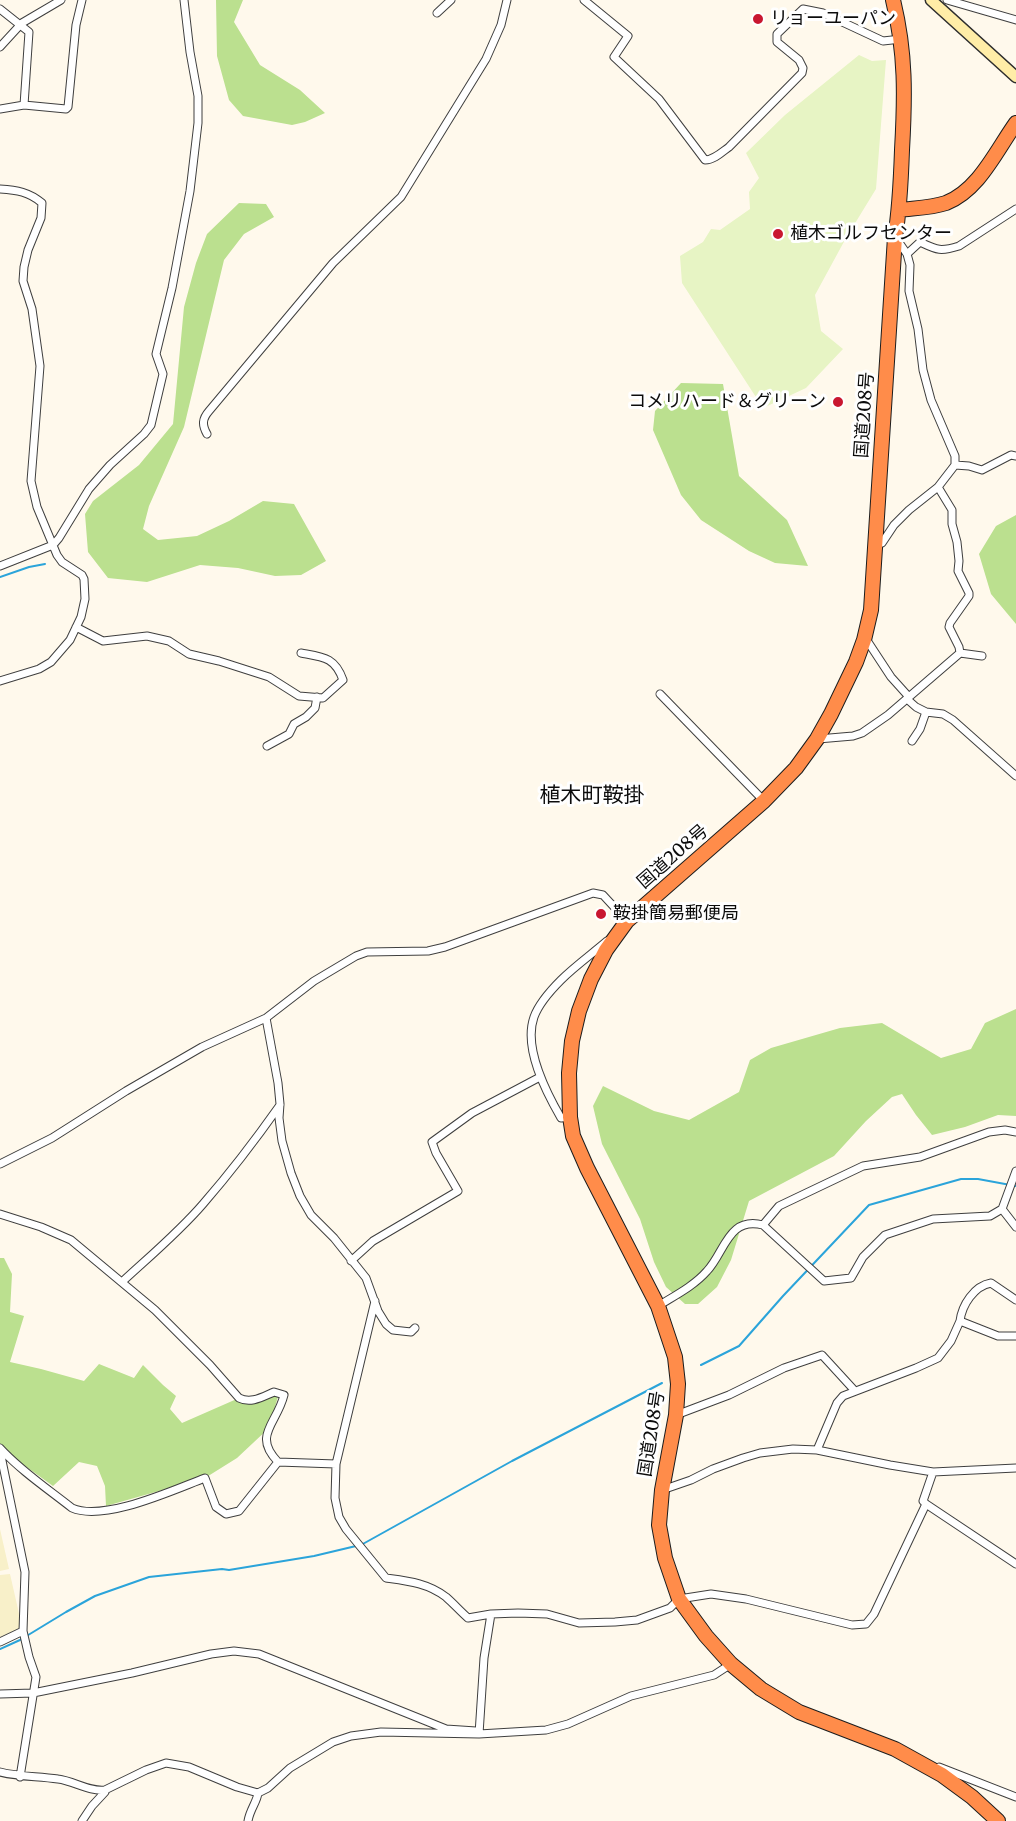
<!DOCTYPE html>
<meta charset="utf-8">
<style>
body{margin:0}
canvas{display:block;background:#fff9ec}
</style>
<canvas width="1016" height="1821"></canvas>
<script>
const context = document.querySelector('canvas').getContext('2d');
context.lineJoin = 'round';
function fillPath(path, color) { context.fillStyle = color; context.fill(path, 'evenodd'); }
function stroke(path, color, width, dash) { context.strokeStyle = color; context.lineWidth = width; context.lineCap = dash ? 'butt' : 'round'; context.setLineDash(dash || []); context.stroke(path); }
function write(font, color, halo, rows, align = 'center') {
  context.font = font + ' Merriweather,"Noto Sans JP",serif'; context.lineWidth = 6; context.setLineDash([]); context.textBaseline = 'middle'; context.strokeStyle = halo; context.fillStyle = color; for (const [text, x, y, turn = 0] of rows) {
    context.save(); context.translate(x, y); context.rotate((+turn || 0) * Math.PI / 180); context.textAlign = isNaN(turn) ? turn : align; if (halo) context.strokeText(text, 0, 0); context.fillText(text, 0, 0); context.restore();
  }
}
fillPath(new Path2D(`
 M0 1529 9 1569 0 1571Z
 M10 1574 23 1631 20 1628 0 1637V1575Z`), '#f8f0c9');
fillPath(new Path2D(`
 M216 0H243L234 22 260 65 300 90 325 113 305 122 292 125 243 116 229 100 217 56Z
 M239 203 266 204 274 217 244 234 224 260 184 427 149 506 143 529 158 540 197 536 229 521 263 501 294 504 326 561 301 575 275 576 238 568 200 565 147 582 108 578 88 552 85 514 93 501 139 465 173 424 184 307 196 263 207 234Z
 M681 383 723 384 739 476 787 520 808 566 775 563 749 551 701 520 681 495 653 430 655 411Z
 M1016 515V624L991 594 979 554 996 526Z
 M1016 1009V1116L998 1115 965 1127 932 1135 916 1115 902 1094 892 1097 866 1121 834 1156 749 1201 731 1260 717 1287 698 1304H685L666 1287 654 1262 640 1219 602 1144 593 1106 603 1086 654 1111 689 1120 739 1092 750 1060 771 1048 840 1028 882 1023 941 1058 971 1049 985 1023Z
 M0 1258H4L12 1274 10 1312 24 1316 10 1362 41 1369 84 1381 99 1364 134 1378 143 1365 163 1385 176 1396 170 1409 182 1423 239 1398 279 1393 269 1428 237 1458 205 1478 106 1506 105 1486 97 1466 79 1462 53 1486 0 1448Z`), '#bbe08f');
fillPath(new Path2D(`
 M859 55 872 61 886 60 876 189 846 238 815 295 821 331 843 349 806 388 763 408 682 283 680 256 703 242 711 229 720 230 750 209 749 192 759 178 746 153 785 115Z`), '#e7f4c4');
stroke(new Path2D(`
 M0 577 29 567 45 564
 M701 1365 739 1346 783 1296 869 1205 961 1179H978L1016 1186
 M361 1545 512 1461 662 1383
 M0 1649 20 1640 66 1612 95 1596 149 1577 222 1569 229 1570 314 1556 356 1546`), '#2ba4da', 2);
const street = new Path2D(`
 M584 0 628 36 614 57 659 99 705 160C714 160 722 152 729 147L802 73 803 68 799 60 777 42V34L803 9 823 13 883 41 901 39
 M947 0 1016 20
 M0 9 29 32 24 105
 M437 13 451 0
 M0 47 22 23 61 0
 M0 109 24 105 66 109 68 107 76 25 82 0
 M0 189C17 190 29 192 42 203L41 218 28 250 24 267 23 281 32 309 40 366 31 481 37 507 57 555 62 562 82 575 84 579 85 599 81 617 70 640 51 662 39 669 0 681
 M907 254 920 242C937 250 940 252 959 246L1016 209
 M207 434C202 425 202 419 209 411L333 263 401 197 486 59 501 25 507 0
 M955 465 969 466 982 470 1011 455 1016 456
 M938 487 952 510V524L957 542 959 561 958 571 969 593V596L950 623 949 627 959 647 960 653
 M874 546 882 543 894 525 909 510 938 487 955 465V456L931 400 923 370 918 329 909 291 910 265 907 254 896 238
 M0 566 53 545 59 538 89 489 110 465 144 434 151 425 163 374 156 354 172 288 190 191 198 123V96L190 52 184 0
 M76 627 103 641 147 636 169 641 189 654 219 661 269 677 299 696 323 698 343 680C335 657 323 657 301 653
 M864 640 868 642 891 677 909 697
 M660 694 764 801
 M907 699 916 707 926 712 920 729 912 741
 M926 712 943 714 953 720 1016 776
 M818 739 853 736 862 733 888 715 960 653 982 656
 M267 746 289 734 294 724 306 717 315 708 317 697
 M266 1018 278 1083 280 1104 279 1118 282 1141 291 1173 300 1196 311 1215 334 1238 366 1278 378 1311 386 1324 393 1330 411 1332 415 1328
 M570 1117 561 1118C546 1092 523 1048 534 1017 539 1003 551 990 561 980 575 966 592 954 607 941
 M0 1164 52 1138 126 1091 202 1047 266 1018 314 981 356 956 367 952 428 951 445 947 593 893 603 895 627 921 625 923
 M1002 1209 1016 1227
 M0 1214 41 1227 71 1240 155 1310 210 1365 239 1398C251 1404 262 1397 274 1392L284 1395C277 1424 252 1435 278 1462L336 1464
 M763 1225 779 1206 863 1166 920 1157 989 1132 1005 1130 1016 1132
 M351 1261 373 1241 458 1191 436 1153 432 1142 472 1113 540 1077
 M122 1282C149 1257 179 1232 203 1204 230 1173 256 1139 280 1105
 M375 1301 336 1464 335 1498 339 1517 346 1529 386 1578C408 1581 428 1583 446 1597 454 1604 460 1611 468 1618L491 1614 518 1613 547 1614 579 1623 615 1622 637 1620 670 1608 679 1599 711 1594 746 1599 852 1625 866 1624 874 1614 926 1504 923 1501 933 1472
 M658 1306C674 1296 694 1286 707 1271 725 1252 728 1216 763 1225L824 1281 851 1278 863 1257 885 1235 933 1219 990 1216 1002 1209 1016 1171
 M960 1321C962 1305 974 1286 991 1283L1016 1300
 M676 1415 729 1395 784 1368 822 1355 855 1391
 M0 1448C21 1471 48 1489 72 1508 104 1522 173 1490 205 1478L216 1507 226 1514 239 1511 278 1462
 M817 1450 837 1403 843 1396 916 1368 938 1358 951 1341 960 1321 998 1336H1016
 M0 1451 25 1572 23 1631 29 1657 36 1677 20 1777
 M662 1490 691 1480 713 1469 743 1458 760 1453 793 1449 817 1450 890 1465 933 1472 1016 1468
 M926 1504 1016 1564
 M0 1642 23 1631
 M0 1694 33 1693 132 1673 211 1654 234 1651 259 1654 446 1729 476 1731
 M479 1734 484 1658 491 1614
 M939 1767 1016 1797
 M0 1772C20 1777 38 1776 58 1779 74 1781 89 1792 105 1790L146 1770 166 1763 189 1767 237 1787 258 1793 268 1788 290 1768 333 1742 351 1736 381 1732 479 1734 546 1730 568 1724 631 1696 714 1675 731 1664
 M82 1821 92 1806 105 1792V1790
 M248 1821C250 1809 257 1802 258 1793`);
const secondary = new Path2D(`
 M931 0 1016 77`);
const highway = new Path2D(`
 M893 0C906 53 905 97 902 150 901 179 900 208 895 237L871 610 864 640 856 662 831 714 817 739 796 768 764 801 627 921 606 950 591 979 579 1011 572 1041 569 1073 570 1117 573 1136 587 1168 658 1306 675 1357 678 1384 676 1415 662 1490 659 1525 665 1558 679 1599 706 1636 731 1664 761 1689 799 1712 895 1749 942 1775 972 1797 998 1821
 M899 210C915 208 931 208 946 203 979 190 996 151 1016 123`);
stroke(street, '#3f3f3f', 9);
stroke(secondary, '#2e2e2e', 13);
stroke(highway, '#1d1d1d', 16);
stroke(street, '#fff', 7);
stroke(secondary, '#ffeda7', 10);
stroke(highway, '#ff8c4a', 14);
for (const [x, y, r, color] of [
 [758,19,6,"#c91730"],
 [778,234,6,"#c91730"],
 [838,402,6,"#c91730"],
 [601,914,6,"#c91730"]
]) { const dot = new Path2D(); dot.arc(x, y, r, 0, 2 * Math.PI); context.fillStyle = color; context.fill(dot); stroke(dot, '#fff', 2); }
write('18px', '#0c0c0c', '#fff', [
 ["リョーユーパン",770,19],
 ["植木ゴルフセンター",790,234],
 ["コメリハード＆グリーン",826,402,"right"],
 ["鞍掛簡易郵便局",613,914]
], 'left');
write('18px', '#0c0c0c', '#fff', [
 ["国道208号",865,415,-86],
 ["国道208号",673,857,-41],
 ["国道208号",652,1434,-81]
]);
write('21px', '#0c0c0c', '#fff', [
 ["植木町鞍掛",592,796]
]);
</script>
